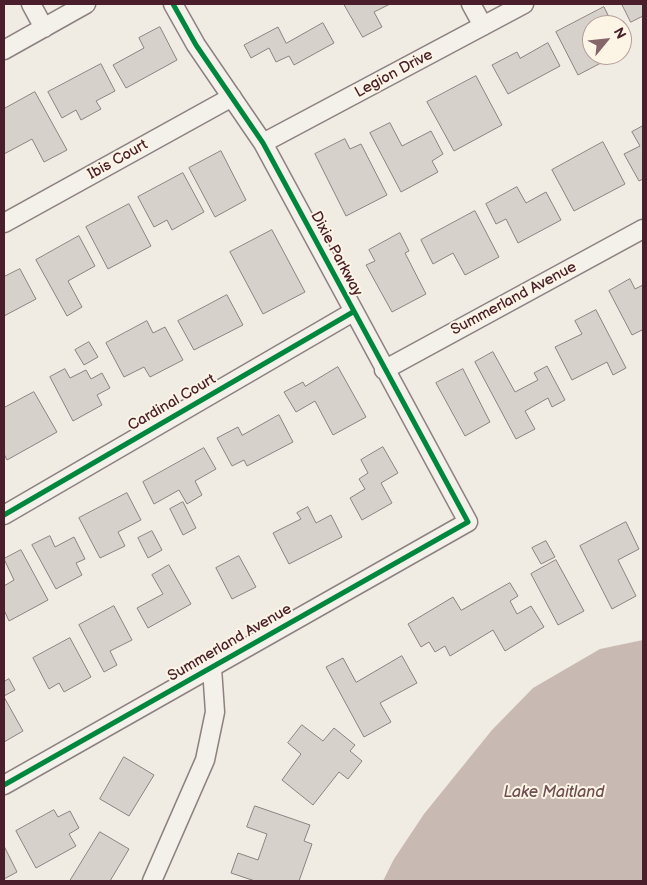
<!DOCTYPE html>
<style>
body{margin:0}
#map{position:relative;width:647px;height:885px;overflow:hidden;background:#f0ebe3;font-family:"Balsamiq Sans",sans-serif}
canvas{display:block}
.frame{position:absolute;inset:0;border:5px solid #4a1f2b;pointer-events:none}
.north{position:absolute;left:582px;top:15px;width:50px;height:50px;box-sizing:border-box;background:#fcf5e5;border:1px solid #b59f9b;border-radius:50%;rotate:62deg;font-size:14px;font-weight:700;line-height:20px;text-align:center;color:#4a1f2b}
.north::after{content:'';display:block;margin:auto;width:18px;height:22px;background:#84666b;clip-path:polygon(50% 0,100% 100%,50% 72%,0 100%)}
</style>
<div id="map">
<canvas width="647" height="885"></canvas>
<div class="frame"></div>
<div class="north">N</div>
</div>
<script>
const context = document.querySelector('canvas').getContext('2d');
context.lineJoin = 'round';
function fillPath(path, color) { context.fillStyle = color; context.fill(path, 'evenodd'); }
function stroke(path, color, width, dash) { context.strokeStyle = color; context.lineWidth = width; context.lineCap = dash ? 'butt' : 'round'; context.setLineDash(dash || []); context.stroke(path); }
function write(font, color, halo, rows, align = 'center') {
  context.font = font + ' "Balsamiq Sans",sans-serif'; context.lineWidth = 4; context.setLineDash([]); context.textBaseline = 'middle'; context.strokeStyle = halo; context.fillStyle = color; for (const [text, x, y, turn = 0] of rows) {
    context.save(); context.translate(x, y); context.rotate((+turn || 0) * Math.PI / 180); context.textAlign = isNaN(turn) ? turn : align; if (halo) context.strokeText(text, 0, 0); context.fillText(text, 0, 0); context.restore();
  }
}
fillPath(new Path2D(`
 M643 640V881H383L394 859 424 814 492 730 533 688 600 649Z`), '#c9b9b3');
const building = new Path2D(`
 M344 4H390L374 12 382 27 363 37Z
 M622 4H643V16L631 22Z
 M604 7 613 25H592V55H616L578 75 556 32Z
 M323 23 334 43 294 65 289 56 276 62 269 48 251 58 244 45 278 27 286 43Z
 M160 27 177 60 126 88 113 65 144 48 139 38Z
 M548 43 560 66 508 94 492 65 517 52 520 58Z
 M101 64 115 91 96 101 101 109 81 120 76 110 62 118 48 92Z
 M476 76 502 125 454 151 427 102Z
 M35 92 67 150 44 162 32 139 4 154V109Z
 M390 123 402 146 431 131 443 154 432 161 438 172 401 192 370 133Z
 M643 126V179L639 181 624 154 640 146 632 132Z
 M345 139 350 149 361 144 387 195 346 216 315 154Z
 M603 142 625 184 574 211 552 170Z
 M221 151 246 200 215 217 189 168Z
 M183 173 204 212 172 230 167 220 154 227 138 197Z
 M517 187 526 203 546 192 561 220 518 243 506 219 496 224 486 204Z
 M129 204 151 246 108 269 86 227Z
 M475 211 499 257 465 275 453 253 433 264 421 240Z
 M272 230 305 292 263 314 230 252Z
 M400 233 409 251 405 253 426 294 392 312 366 265 375 261 369 250Z
 M79 236 95 266 68 281 82 307 67 316 36 260Z
 M20 269 36 299 4 316V277Z
 M630 279 635 289 643 285V332L642 330 632 335 609 291Z
 M227 295 243 325 194 350 178 321Z
 M596 310 626 368 613 375 607 362 572 380 555 347 582 334 575 321Z
 M147 321 153 333 165 327 183 360 150 377 144 367 124 377 106 343Z
 M89 342 98 357 84 365 75 350Z
 M493 352 515 392 538 380 534 373 547 366 565 400 552 407 548 398 525 411 535 429 516 439 475 362Z
 M338 367 366 417 333 435 315 401 296 412 284 392 303 382 305 386Z
 M65 369 70 378 86 370 91 379 102 373 110 388 97 395 102 405 73 421 50 377Z
 M463 369 490 422 465 436 436 383Z
 M34 392 57 432 7 460 4 454V408Z
 M279 415 293 442 247 466 244 460 232 466 217 438 238 427 242 435Z
 M383 447 398 473 381 483 392 503 362 520 350 498 365 489 359 479 368 473 361 460Z
 M204 448 216 469 195 481 202 495 187 504 179 490 154 504 143 482Z
 M127 493 141 520 118 532 125 546 100 558 79 518Z
 M183 502 196 528 183 535 170 509Z
 M308 507 316 523 331 515 342 537 289 564 273 533 301 519 297 513Z
 M626 522 639 549 618 560 636 596 612 609 580 546Z
 M152 531 162 550 148 558 138 538Z
 M50 536 55 547 74 537 85 559 76 563 82 575 56 589 32 545Z
 M546 541 555 557 541 564 532 548Z
 M21 550 48 600 9 621 4 610V586L14 580 4 559Z
 M239 556 256 587 232 599 216 568Z
 M556 560 584 611 558 625 531 574Z
 M169 565 191 604 148 628 137 608 163 594 152 575Z
 M510 583 518 596 510 601 517 614 531 606 544 627 505 651 493 630 450 656 445 646 435 652 429 642 421 647 408 624 453 597 461 610Z
 M114 606 132 640 110 651 117 665 104 672 79 625Z
 M70 638 91 677 64 692 59 683 49 689 33 658Z
 M402 656 417 683 380 703 391 722 364 737 326 667 343 658 356 682Z
 M9 679 15 690 4 696V682Z
 M4 697 23 731 4 742Z
 M302 725 323 741 334 728 355 745 350 751 362 761 348 779 339 772 313 805 282 780 301 754 288 743Z
 M124 757 154 775 129 816 100 799Z
 M255 806 310 825 304 841 312 844 299 881H255L231 873 238 853 258 860 267 834 247 827Z
 M54 810 58 817 70 811 79 828 69 834 76 846 36 868 16 831Z
 M100 832 129 849 110 881H70Z
 M4 846 17 872 4 879Z`);
fillPath(building, '#d7d1cc');
stroke(building, '#8d8281', 1);
const street = new Path2D(`
 M31 4 44 28
 M471 4 483 26
 M4 50 86 4
 M263 143 524 4
 M4 223 232 97
 M384 370 643 229
 M4 515 353 312
 M4 785 468 522 263 143 196 45 173 4
 M152 881 205 760 215 712 212 668`);
stroke(street, '#8d8281', 21);
stroke(street, '#f4f1eb', 18);
stroke(new Path2D(`
 M4 515 353 312
 M4 785 468 522 263 143 196 45 173 4`), '#00873e', 5);
write('15px', '#4a1f2b', '#fcf5e5', [
 ["Legion Drive",394,74,-28],
 ["Ibis Court",118,160,-29],
 ["Dixie Parkway",336,254,62],
 ["Summerland Avenue",514,299,-28],
 ["Cardinal Court",172,403,-30],
 ["Summerland Avenue",230,643,-30]
]);
write('italic 16px', '#704d53', '#fcf5e5', [
 ["Lake Maitland",554,793]
]);
</script>
